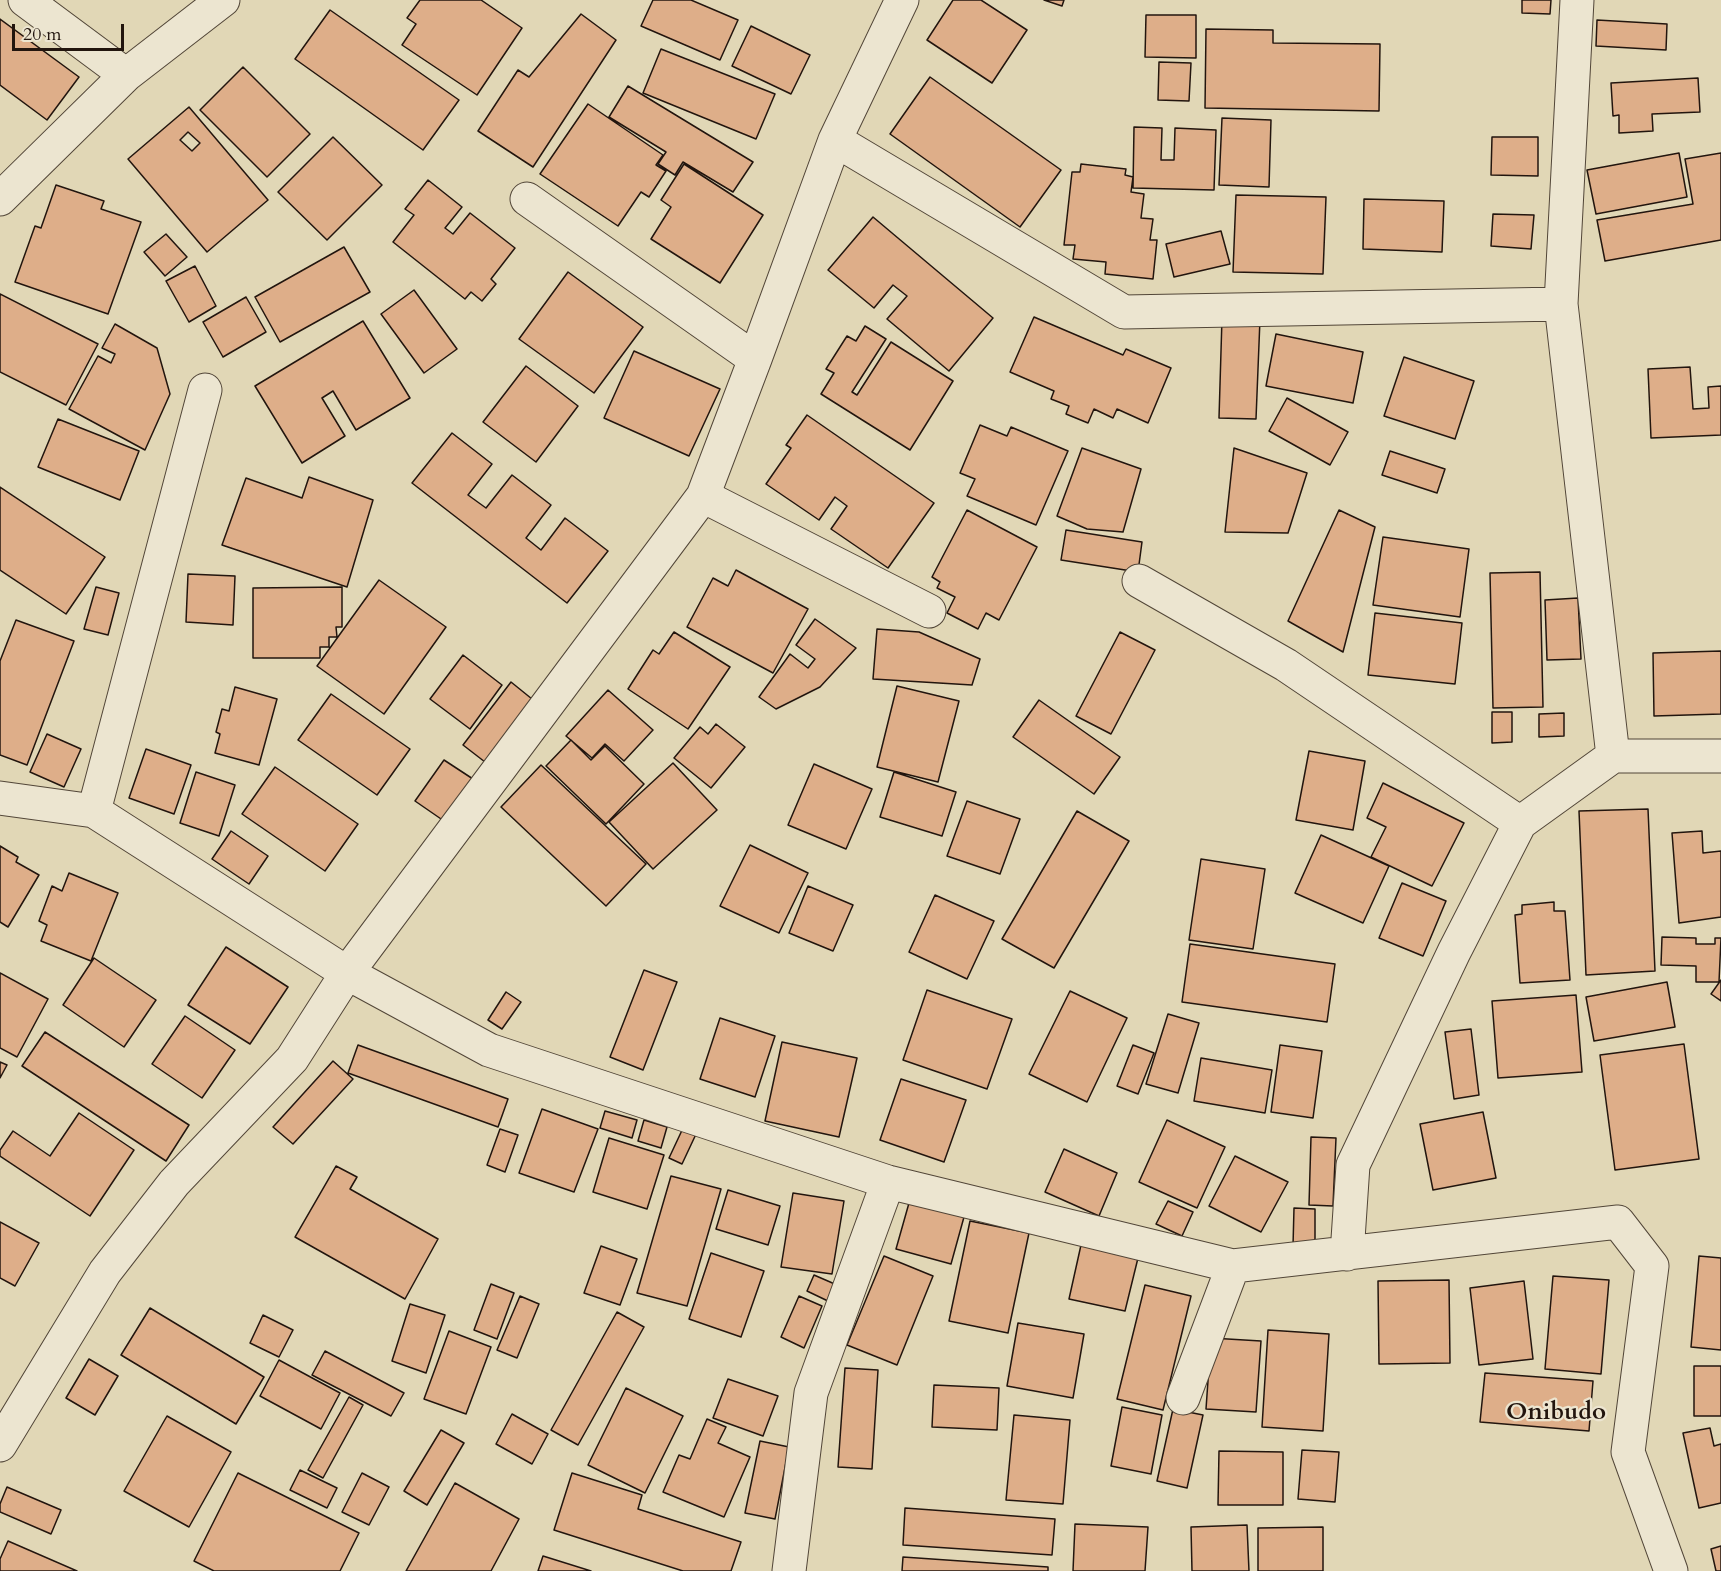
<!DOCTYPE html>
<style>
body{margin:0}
#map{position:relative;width:1721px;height:1571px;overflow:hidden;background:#e1d7b6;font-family:Cardo,serif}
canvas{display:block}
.scale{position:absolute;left:12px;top:24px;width:112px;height:27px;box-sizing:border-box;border:3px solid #22150e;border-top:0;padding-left:8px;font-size:18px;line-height:21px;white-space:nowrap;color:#22150e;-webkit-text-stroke:4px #ece5d0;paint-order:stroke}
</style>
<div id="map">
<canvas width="1721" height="1571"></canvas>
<div class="scale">20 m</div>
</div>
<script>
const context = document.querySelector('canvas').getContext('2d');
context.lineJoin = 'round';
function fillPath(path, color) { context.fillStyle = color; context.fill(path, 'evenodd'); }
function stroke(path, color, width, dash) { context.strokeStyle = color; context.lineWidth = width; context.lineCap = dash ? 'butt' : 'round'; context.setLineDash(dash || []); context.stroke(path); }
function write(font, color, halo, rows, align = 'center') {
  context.font = font + ' Cardo,serif'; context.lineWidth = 4.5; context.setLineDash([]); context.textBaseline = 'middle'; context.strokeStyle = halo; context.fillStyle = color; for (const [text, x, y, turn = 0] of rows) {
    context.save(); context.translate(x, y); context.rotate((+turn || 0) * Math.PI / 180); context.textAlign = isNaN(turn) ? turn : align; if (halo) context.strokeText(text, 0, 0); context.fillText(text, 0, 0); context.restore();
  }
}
const building = new Path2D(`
 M420 0H481L522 28 477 95 402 45 416 24 407 18Z
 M653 0H691L738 20 720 60 641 26Z
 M953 0H981L1027 30 992 83 927 40Z
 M1044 0H1064L1062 6Z
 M1522 0H1551L1550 14 1522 13Z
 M330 10 459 100 423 150 295 59Z
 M581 14 616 40 533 167 478 131 518 70 529 77Z
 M1146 15H1196V58L1145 57Z
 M0 19 79 77 47 120 0 85Z
 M1597 20 1667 24 1666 50 1596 46Z
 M751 26 810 55 791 94 732 66Z
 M1206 29 1273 30V43L1380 44 1379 111 1205 108Z
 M661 49 775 94 756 139 643 93Z
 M1159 62 1191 63 1189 101 1158 100Z
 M243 67 310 134 267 177 200 110Z
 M930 77 1061 170 1020 227 890 134Z
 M1698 78 1700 112 1652 114 1653 131 1619 133V115L1613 116 1611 83Z
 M628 86 753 162 733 192 683 162 675 175 658 164 666 152 609 117Z
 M588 104 663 155 656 165 666 171 649 197 641 192 618 226 540 174Z
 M189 107 268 200 207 252 128 159ZM188 132 200 143 192 151 180 140Z
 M1222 118 1271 120 1269 187 1219 185Z
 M1134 127 1162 128 1161 160H1174L1175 128 1216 130 1214 190 1133 188Z
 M333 137 382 185 327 240 278 192Z
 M1492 137H1538V176L1491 175Z
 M1679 153 1687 197 1596 214 1587 170Z
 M1721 153V240L1605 261 1597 220 1693 204 1685 159Z
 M684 164 763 215 720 283 651 239 671 207 661 200Z
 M1081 164 1126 169 1125 175 1133 177 1131 192 1144 194 1141 218 1153 219 1150 240H1157L1153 279 1105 274 1106 262 1073 259 1075 245H1064L1072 172H1080Z
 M428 180 462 207 445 228 453 234 470 213 515 248 491 279 496 284 482 301 471 292 465 299 393 242 414 215 405 209Z
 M56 185 104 201 101 209 141 222 108 314 15 282 35 226 41 228Z
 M1236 195 1326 197 1323 274 1233 272Z
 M1364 199 1444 201 1442 252 1363 249Z
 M1493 214 1534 215 1531 249 1491 246Z
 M873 217 993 318 949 371 887 319 907 296 893 285 874 308 828 270Z
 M1221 231 1230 264 1174 277 1166 244Z
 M166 234 187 257 165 276 144 252Z
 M344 247 370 292 280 342 255 297Z
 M195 266 216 306 189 322 166 281Z
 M568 272 643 327 594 393 519 339Z
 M414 290 457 349 424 373 381 314Z
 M0 294 98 344 66 405 0 372Z
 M246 297 266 332 223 357 203 322Z
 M1034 317 1123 355 1126 349 1171 368 1148 423 1117 409 1113 418 1094 409 1088 423 1066 414 1069 406 1051 399 1054 391 1010 372Z
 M1222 318 1260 319 1256 419 1219 418Z
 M363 321 410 398 356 430 333 391 322 398 345 436 302 463 255 386Z
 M115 324 157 348 170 394 145 450 69 409 98 356 111 363 115 354 102 348Z
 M865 326 886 339 852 392 857 395 891 342 953 381 910 450 821 394 834 373 826 369 847 336 856 341Z
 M1276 334 1363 352 1353 403 1266 386Z
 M634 351 720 389 689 456 604 418Z
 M1404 357 1474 381 1455 439 1384 416Z
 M526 366 578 406 536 462 483 422Z
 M1690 367 1693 409 1709 408 1708 387 1721 386V435L1651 438 1648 369Z
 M1287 398 1348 432 1330 465 1269 431Z
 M807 415 934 503 888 568 831 529 847 506 835 497 819 520 766 484 791 448 786 445Z
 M58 419 139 451 120 500 38 467Z
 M980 425 1007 436 1011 427 1068 451 1036 525 967 496 975 479 960 473Z
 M452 433 492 464 468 495 486 508 512 475 551 505 526 538 541 550 565 518 608 551 567 603 412 483Z
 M1082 448 1141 469 1123 532 1087 529 1057 516Z
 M1234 448 1307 473 1288 533 1225 532Z
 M1390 451 1445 469 1437 493 1382 475Z
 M309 477 373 500 347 587 222 545 246 478 302 498Z
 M0 487 105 557 66 614 0 570Z
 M967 510 1037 547 999 620 986 613 978 629 947 613 955 597 937 588 940 582 932 577Z
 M1339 510 1375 527 1343 652 1288 621Z
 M1066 530 1142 542 1138 572 1061 560Z
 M1383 537 1469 549 1460 617 1373 605Z
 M736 570 808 609 773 673 687 627 713 578 728 586Z
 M1540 572 1543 707 1493 708 1490 573Z
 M188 574 235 576 233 625 186 622Z
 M379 580 446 627 384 714 317 666Z
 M96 587 119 593 108 635 84 629Z
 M342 587V627H336L337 637H329V647H320V658H253V588Z
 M1578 598 1581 659 1547 660 1545 600Z
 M1375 613 1462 623 1455 684 1368 675Z
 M815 619 856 648 820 687 776 709 759 697 790 654 808 668 815 659 796 645Z
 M16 620 74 641 27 765 0 755V661Z
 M877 629 919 632 980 659 972 685 873 679Z
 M674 632 730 667 688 729 628 689 653 650 659 654Z
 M1120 632 1155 650 1111 734 1076 716Z
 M1721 651V714L1654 716 1653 653Z
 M463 655 502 685 470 729 430 699Z
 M511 682 532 699 485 762 463 745Z
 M897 686 959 701 938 782 877 767Z
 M235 687 277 699 259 765 215 753 220 734 216 732 222 709 229 711Z
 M608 690 653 730 624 761 605 744 592 758 566 736Z
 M331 694 410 749 377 795 298 740Z
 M1039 700 1120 757 1094 794 1013 737Z
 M1492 712H1512V742L1492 743Z
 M1564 713V736L1539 737V714Z
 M716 724 745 747 711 788 674 758 700 727 708 734Z
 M47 734 81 749 64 787 30 772Z
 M571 740 591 760 605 746 644 784 606 824 546 766Z
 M146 749 191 765 174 814 129 798Z
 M1309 751 1365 761 1353 830 1296 820Z
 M444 760 473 779 444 821 415 801Z
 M673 763 717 810 653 869 609 822Z
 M814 764 872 789 846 849 788 825Z
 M541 765 646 864 606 906 501 807Z
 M275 767 358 824 325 871 242 814Z
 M196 772 235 785 219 836 180 823Z
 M894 772 956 792 942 836 880 817Z
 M1383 783 1464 823 1432 886 1371 857 1386 827 1367 818Z
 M967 801 1020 819 1000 874 947 856Z
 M1648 809 1655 971 1586 975 1579 811Z
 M1077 811 1129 841 1054 968 1002 939Z
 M231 831 268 856 249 884 212 859Z
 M1702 831 1703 853 1721 851V917L1679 923 1672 833Z
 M1321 835 1389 866 1363 923 1295 893Z
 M750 845 808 873 779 933 720 906Z
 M0 846 18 857 16 862 39 875 8 927 0 922Z
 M1201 859 1265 869 1253 949 1189 940Z
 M69 873 118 893 91 961 41 941 47 925 39 921 52 886 62 891Z
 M1402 883 1446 901 1423 956 1379 938Z
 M808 886 853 905 833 951 789 933Z
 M935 895 994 921 967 979 909 952Z
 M1554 902V911H1565L1570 980 1520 983 1515 915 1522 914V905Z
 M1662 937 1696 938V944H1715V938H1721L1719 982H1696V966L1661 965Z
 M1190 944 1335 964 1327 1022 1182 1002Z
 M226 947 288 987 250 1044 188 1005Z
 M94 958 156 1000 124 1047 63 1005Z
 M644 970 677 982 643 1070 610 1057Z
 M0 973 48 999 17 1057 0 1048Z
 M1721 980V1001L1711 994Z
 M1667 982 1675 1027 1594 1041 1586 997Z
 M927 990 1012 1019 987 1089 903 1060Z
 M1070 991 1127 1018 1087 1102 1029 1074Z
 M506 992 521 1002 502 1029 488 1020Z
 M1576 995 1582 1072 1498 1078 1492 1001Z
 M1168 1014 1199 1023 1178 1093 1146 1084Z
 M185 1016 235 1050 202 1098 152 1064Z
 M720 1018 775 1036 755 1097 700 1079Z
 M1471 1029 1479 1095 1454 1099 1445 1032Z
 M45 1032 189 1125 166 1161 22 1066Z
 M782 1042 857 1058 839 1137 765 1121Z
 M1684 1044 1699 1159 1615 1170 1600 1055Z
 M358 1045 508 1099 498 1127 348 1073Z
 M1133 1045 1154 1053 1138 1094 1117 1086Z
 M1280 1045 1322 1051 1313 1118 1271 1112Z
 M1201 1058 1272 1070 1265 1113 1194 1101Z
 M333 1061 353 1079 293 1144 273 1127Z
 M0 1062 7 1065 0 1078Z
 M901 1079 966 1100 944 1162 880 1140Z
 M542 1109 598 1129 574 1192 519 1173Z
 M605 1111 637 1120 632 1138 600 1128Z
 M1483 1112 1496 1178 1433 1190 1420 1124Z
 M79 1113 134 1150 90 1216 0 1156V1150L13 1131 50 1156Z
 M644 1120 667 1127 661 1148 638 1141Z
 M1167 1120 1225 1147 1197 1208 1139 1182Z
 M684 1126 697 1132 682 1164 669 1158Z
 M500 1129 518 1135 505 1172 487 1165Z
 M1311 1137 1336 1138 1333 1206 1309 1205Z
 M609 1138 664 1155 647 1209 593 1192Z
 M1064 1149 1117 1173 1099 1216 1045 1192Z
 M1235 1156 1288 1182 1261 1232 1209 1206Z
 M336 1166 357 1177 350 1189 438 1239 405 1299 295 1237Z
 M671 1176 721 1189 687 1306 637 1293Z
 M728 1190 780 1206 768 1245 716 1229Z
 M793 1193 844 1201 832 1274 781 1267Z
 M1168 1201 1193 1212 1182 1236 1156 1224Z
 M909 1203 964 1217 951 1264 896 1249Z
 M1294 1208 1315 1209V1246H1293Z
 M970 1221 1029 1233 1008 1333 949 1321Z
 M0 1222 39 1243 15 1286 0 1278Z
 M1081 1245 1138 1258 1125 1311 1069 1299Z
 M601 1246 637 1259 620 1305 584 1293Z
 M711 1253 764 1271 741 1337 689 1319Z
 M884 1256 933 1276 897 1365 847 1345Z
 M1699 1256 1721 1258V1350L1691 1347Z
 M814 1275 837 1285 830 1302 807 1291Z
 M1553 1276 1609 1280 1601 1374 1545 1369Z
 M1449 1280 1450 1363 1379 1364 1378 1281Z
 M1524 1281 1533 1359 1479 1365 1470 1288Z
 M491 1284 514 1293 497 1339 474 1330Z
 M1145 1285 1191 1296 1163 1410 1117 1399Z
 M520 1296 539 1304 517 1358 497 1350Z
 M799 1296 822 1306 804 1348 781 1337Z
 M410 1304 445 1315 426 1373 392 1361Z
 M150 1308 264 1377 236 1424 121 1355Z
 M617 1312 644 1327 578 1445 551 1430Z
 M263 1315 293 1330 279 1357 250 1343Z
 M1018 1323 1084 1334 1073 1398 1007 1386Z
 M1268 1330 1329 1334 1323 1431 1262 1427Z
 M449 1331 491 1347 466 1414 424 1399Z
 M1211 1338 1261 1341 1256 1412 1206 1409Z
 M325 1351 404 1393 391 1416 312 1375Z
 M89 1359 118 1376 95 1415 66 1398Z
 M279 1360 340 1393 321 1429 260 1396Z
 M1694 1366H1721V1416H1694Z
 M845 1368 878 1370 872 1469 838 1467Z
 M1485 1373 1593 1381 1589 1431 1480 1422Z
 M728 1379 778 1396 763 1436 713 1418Z
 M934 1385 999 1388 997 1430 932 1427Z
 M626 1388 683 1416 645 1493 588 1465Z
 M349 1397 363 1405 323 1478 308 1470Z
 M1122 1407 1162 1415 1151 1474 1111 1466Z
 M1173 1409 1203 1415 1187 1488 1157 1481Z
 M512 1414 548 1434 532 1464 496 1444Z
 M1014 1415 1070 1420 1063 1504 1006 1500Z
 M167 1416 231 1452 189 1527 124 1491Z
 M707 1419 726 1427 718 1443 750 1457 724 1517 663 1492 679 1455 690 1459Z
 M1710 1428 1714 1446 1721 1444V1503L1699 1508 1683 1433Z
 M441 1430 464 1443 427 1505 404 1491Z
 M760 1441 789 1447 775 1519 745 1513Z
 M1302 1450 1339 1452 1335 1502 1298 1499Z
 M1219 1451 1283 1452V1505H1218Z
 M300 1470 337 1488 327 1508 290 1490Z
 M238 1473 359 1533 340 1571H214L194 1561Z
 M362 1473 389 1487 369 1525 342 1512Z
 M572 1473 642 1495 638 1509 741 1542 731 1571H683L554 1530Z
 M455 1483 519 1519 491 1571H406Z
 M7 1487 61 1510 51 1534 0 1512V1504Z
 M905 1508 1055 1519 1052 1555 903 1545Z
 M1075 1524 1148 1527 1145 1571H1073Z
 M1247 1525 1249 1571H1192L1191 1527Z
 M1323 1527V1571H1258V1528Z
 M8 1541 77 1571H0V1559Z
 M1721 1546V1571H1716L1711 1549Z
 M543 1556 591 1571H538Z
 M903 1557 1048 1567V1571H902Z`);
fillPath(building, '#deae89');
stroke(building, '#22150e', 1.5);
const minor = new Path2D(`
 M25 0 126 75
 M1577 0 1561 304 1613 756
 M835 140 1124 312 1561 304
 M0 199 126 75 223 0
 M527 199 755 359
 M703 496 929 611
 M1139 581 1286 665 1520 823
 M0 798 94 811 347 973 489 1050 888 1182 1233 1266 1618 1222 1652 1266 1628 1452 1671 1571
 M94 811 205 390
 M1347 1254 1353 1165 1454 952 1520 823 1613 756H1721
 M1183 1398 1233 1266
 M0 1445 105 1272 174 1183 292 1059 347 973 703 496 755 359 835 140 902 0
 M789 1571 811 1393 888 1182`);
stroke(minor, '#524638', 35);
stroke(minor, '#ece5d0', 33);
write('bold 24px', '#22150e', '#ece5d0', [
 ["Onibudo",1556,1413]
]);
</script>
